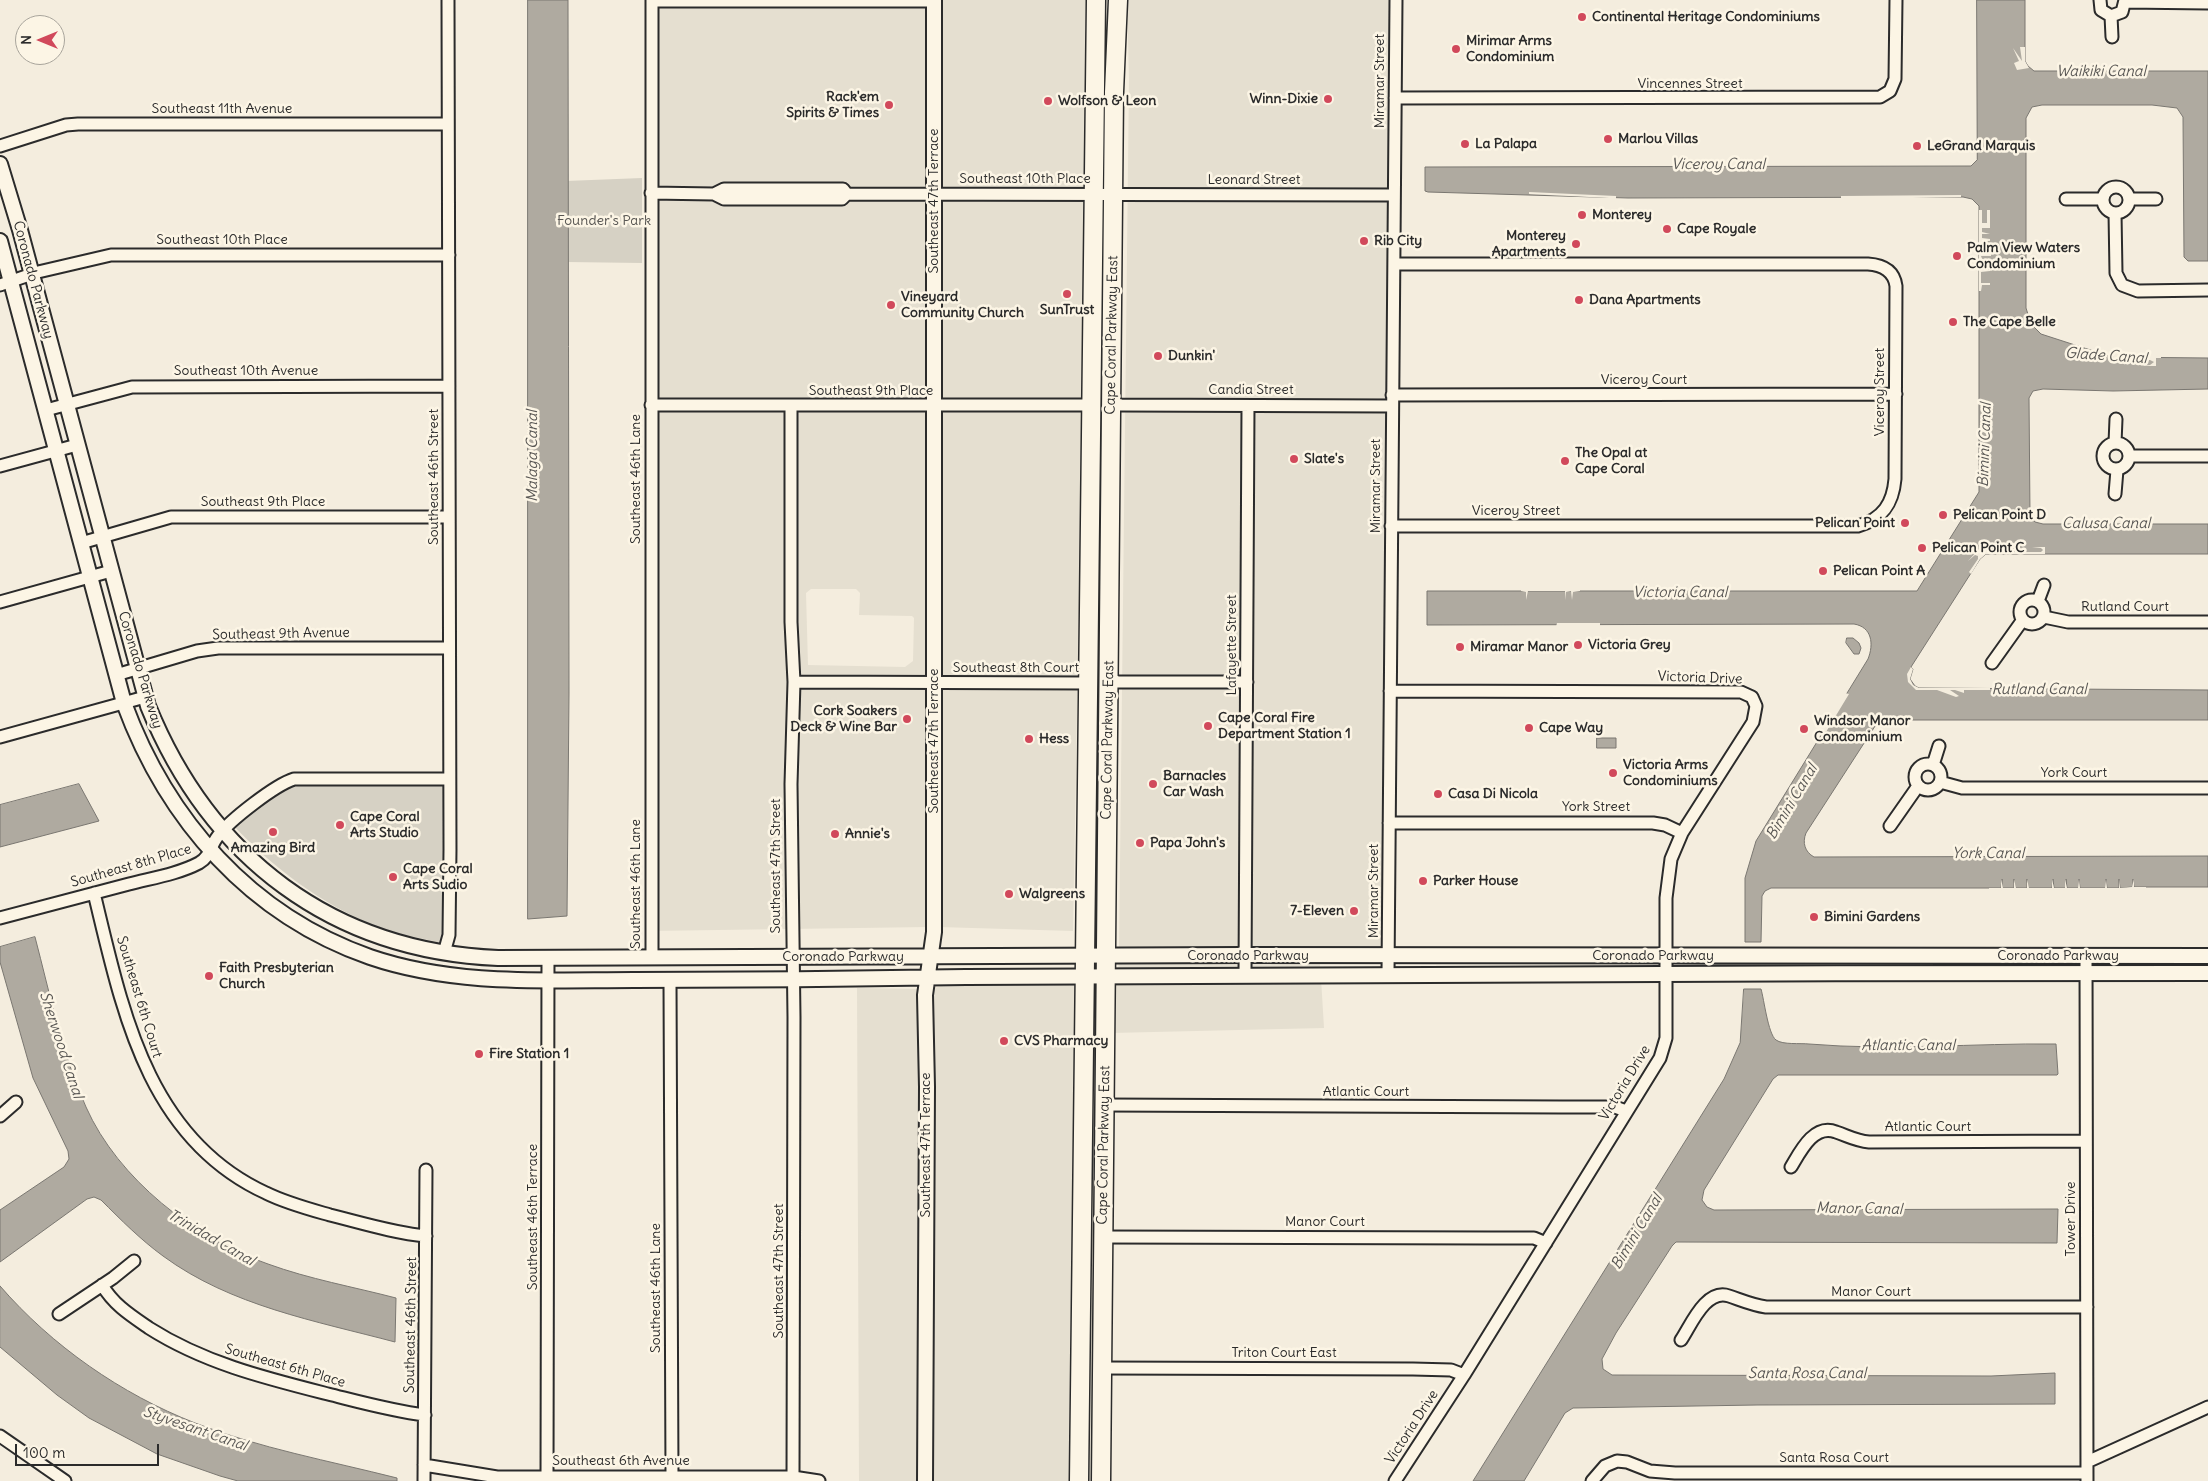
<!DOCTYPE html>
<style>
body{margin:0}
#map{position:relative;width:2208px;height:1481px;overflow:hidden;background:#f4edde;font-family:Delius,sans-serif}
canvas{display:block}
.north{position:absolute;left:15px;top:15px;width:50px;height:50px;box-sizing:border-box;background:#fcf5e5;border:1px solid #a8a49b;border-radius:50%;rotate:270deg;font-size:14px;font-weight:700;line-height:20px;text-align:center;color:#2b2b2b}
.north::after{content:'';display:block;margin:auto;width:18px;height:22px;background:#d1495b;clip-path:polygon(50% 0,100% 100%,50% 72%,0 100%)}
.scale{position:absolute;left:15px;top:1444px;width:144px;height:22px;box-sizing:border-box;border:2px solid #2b2b2b;border-top:0;padding-left:6px;font-size:15px;line-height:18px;white-space:nowrap;color:#2b2b2b;-webkit-text-stroke:4px #fcf5e5;paint-order:stroke}
</style>
<div id="map">
<canvas width="2208" height="1481"></canvas>
<div class="north">N</div>
<div class="scale">100 m</div>
</div>
<script>
const context = document.querySelector('canvas').getContext('2d');
context.lineJoin = 'round';
function fillPath(path, color) { context.fillStyle = color; context.fill(path, 'evenodd'); }
function stroke(path, color, width, dash) { context.strokeStyle = color; context.lineWidth = width; context.lineCap = dash ? 'butt' : 'round'; context.setLineDash(dash || []); context.stroke(path); }
function write(font, color, halo, rows, align = 'center') {
  context.font = font + ' Delius,sans-serif'; context.lineWidth = 5; context.setLineDash([]); context.textBaseline = 'middle'; context.strokeStyle = halo; context.fillStyle = color; for (const [text, x, y, turn = 0] of rows) {
    context.save(); context.translate(x, y); context.rotate((+turn || 0) * Math.PI / 180); context.textAlign = isNaN(turn) ? turn : align; if (halo) context.strokeText(text, 0, 0); context.fillText(text, 0, 0); context.restore();
  }
}
fillPath(new Path2D(`
 M654 0H928V927L648 931ZM811 589H856L860 593 859 615 912 616 914 618 913 661 905 667 808 665 806 593Z
 M939 0H1086L1080 551 1073 931 939 927Z
 M1127 0H1396L1394 951H1119L1129 79Z
 M1119 961H1320V968L1118 970Z
 M1321 978 1324 1028 1111 1033V981Z
 M1091 981H1100V1033L1096 1034 1091 1481H1084Z
 M1080 982 1073 1481H931L932 989 949 983Z
 M857 988 921 989 920 1481H859Z`), '#e5dfd0');
fillPath(new Path2D(`
 M642 178V263L567 262 566 181Z
 M443 779 442 943C421 938 398 935 378 927 321 904 273 868 232 824L283 782Z`), '#d6d1c4');
const water = new Path2D(`
 M528 0H568L569 693 567 916 528 919Z
 M1977 0H2025V61L2028 66 2034 71H2208V261H2188L2184 257 2183 117 2177 108 2152 105H2042L2032 107 2026 118V308L2031 324 2041 334 2112 357 2208 358V389L2113 391 2043 389 2033 391 2029 398 2030 516 2035 522 2043 524H2208V554H1986L1980 559 1911 667 1913 669 1910 679 1915 686 1919 688 2208 690V720H1879L1806 833C1802 843 1805 852 1814 857L2208 856V887H2134L2133 879V887L2120 888 2119 879V888H2107L2106 879V888H2080L2079 879V888H2067L2066 879V888H2054L2053 879 2052 888H2028L2027 879V888H2015L2014 879V888H2002V879L2001 888H1771L1765 891 1762 896 1761 942H1745V878L1756 841 1868 659C1874 644 1872 627 1854 624L1427 625V591H1917L1979 492V206L1972 199 1963 197 1628 198 1428 192 1425 191V167L1971 166 1977 160Z
 M1847 638H1853L1859 643 1861 648 1859 654H1854L1846 643Z
 M1597 738H1616V748H1597Z
 M79 784 99 821 0 847V805Z
 M35 937C50 994 62 1054 86 1107 118 1179 195 1239 268 1264 309 1279 354 1287 396 1298L395 1342C316 1321 231 1306 163 1256 141 1240 121 1220 101 1200L94 1197 87 1199 0 1262V1210L64 1167 69 1159 68 1151 33 1078 0 962V947Z
 M1744 989H1761C1764 999 1768 1034 1776 1040 1783 1045 1800 1043 1809 1044 1892 1051 1974 1043 2056 1044L2058 1074 2057 1075H1778L1773 1079 1704 1190 1702 1200 1707 1207 1714 1210 2058 1209 2057 1243 1676 1242 1672 1246 1616 1333 1602 1359 1603 1369 1612 1375 1991 1376 2055 1373V1404L1757 1405 1573 1408 1565 1413 1524 1481H1473L1724 1079 1740 1043Z
 M0 1286C52 1346 121 1394 195 1423 259 1448 330 1461 397 1478V1481H238L220 1476 157 1454 89 1418 57 1395 0 1347Z`);
fillPath(water, '#afaaa0');
stroke(water, '#7a7771', 1);
fillPath(new Path2D(`
 M2020 47H2025V61L2029 68 2017 70 2014 63 2019 61 2013 48 2022 61Z
 M1529 192 1616 196V200H1609V198L1529 194Z
 M1961 195V197L1913 198V200H1907V198H1841V196Z
 M1979 210H1982V223H1987V210H1990V228H1982V232L1990 234H1982V238L1990 239V241H1982L1981 254H1991V256H1981L1983 261H1991V264L1981 266 1982 270H1990V271L1981 272V283H1990V285H1982L1981 291H1979Z
 M2114 355H2161V358H2156V366H2141L2150 365 2154 362 2150 360H2141L2140 358H2114Z
 M1982 546 1988 552H2041L2043 550 2041 548 2032 547H2045V554H1986L1980 559 1971 574 1969 572 1978 559V556L1975 555 1968 561Z
 M1521 589H1580V591L1573 592 1572 600 1571 591 1566 592 1565 600V591H1528L1526 600V592L1521 591Z
 M1557 623H1600V627H1556Z
 M1911 667 1913 669 1910 679 1913 685 1919 688H1990V690H1964V693L1955 690H1950L1959 696 1956 697 1937 690H1916L1908 682 1907 674Z
 M1845 693 1849 694 1826 732 1823 730Z
 M2001 879 2003 888H2014V879L2016 888H2027V879L2029 888H2052V879L2054 888H2065V879L2067 888H2078L2079 879 2080 888H2105L2106 879 2107 888H2119V879L2120 888 2132 887 2134 879V887H2146V889L1989 891V888H2001Z`), '#f4edde');
const minor = new Path2D(`
 M652 0V958
 M2100 0 2101 10 2111 16 2122 12 2125 0
 M652 1H934
 M2126 2 2208 3
 M2111 16 2112 37
 M1395 98 1880 97 1890 91 1895 79 1896 0
 M0 146 66 125 78 124H448
 M2103 200a13 13 0 1 1 26 0a13 13 0 1 1-26 0Z
 M651 193 714 194 724 199H842L847 194
 M714 194 724 189H843L847 194 1394 195
 M2066 199H2103
 M2129 199H2156
 M2115 213 2116 273 2122 285 2138 291 2208 290
 M0 285 38 272 111 255H449
 M1392 395 1896 394
 M1111 403 1121 405 1392 406
 M651 405H1090
 M791 406V622L794 682 791 784 794 1017 793 1477
 M46 410 132 387 449 386
 M2103 456a13 13 0 1 1 26 0a13 13 0 1 1-26 0Z
 M2115 443 2116 419
 M2130 456H2208
 M0 466 77 445
 M2115 494 2117 470
 M1391 526H1858C1883 519 1893 503 1895 479L1896 286C1894 271 1883 265 1868 264H1394
 M81 543 171 517H449
 M2020 612a12 12 0 1 1 24 0a12 12 0 1 1-24 0Z
 M2038 601 2044 585
 M0 602 111 571
 M2044 617 2068 622H2208
 M1992 663 2022 621
 M116 675 197 651 218 648H449
 M1109 679 1118 682H1247
 M794 682 1088 683
 M1390 691 1741 692 1752 697 1756 706 1753 722 1682 833 1671 859 1666 898V1038L1660 1058 1464 1375 1395 1481
 M0 737 145 697
 M1915 777a13 13 0 1 1 26 0a13 13 0 1 1-26 0Z
 M1933 765 1939 746
 M1940 782 1962 788H2208
 M1389 823H1653L1665 825 1682 833
 M1890 826 1918 786
 M94 893C122 1008 146 1138 266 1193 286 1203 309 1209 330 1215 362 1223 394 1233 426 1236
 M0 918C43 907 86 895 129 884 152 878 178 874 199 863 211 856 210 846 218 836 230 820 275 785 294 779H449
 M444 953 449 935 450 849 448 0
 M2086 956 2087 1481
 M1388 973 1396 0
 M1245 974 1248 406
 M670 981 672 1476
 M1104 1105 1562 1107H1615L1626 1111
 M0 1116 16 1102
 M1791 1167C1800 1152 1814 1123 1836 1132 1848 1136 1856 1141 1869 1142L2086 1141
 M1103 1237 1490 1238H1534L1546 1243
 M102 1285C114 1305 130 1315 149 1328 204 1363 265 1378 328 1394 360 1402 392 1411 425 1415
 M59 1314 113 1278 134 1261
 M1681 1340C1691 1325 1706 1288 1729 1296 1741 1300 1752 1305 1766 1307H2087
 M1102 1368 1413 1369 1451 1370 1464 1375
 M0 1436 65 1481
 M2087 1462 2208 1407
 M424 1465 497 1477H793L819 1481
 M547 1476 548 958
 M424 1481 426 1170
 M1592 1481 1605 1466 1617 1461 1627 1462 1650 1471 1675 1473H2087`);
const tertiary = new Path2D(`
 M0 164 20 230 148 706C210 858 332 951 498 958L1245 955 2208 956
 M0 241 124 703C167 820 250 915 370 957 455 986 545 980 634 980 745 980 855 979 966 977 1380 972 1794 974 2208 973
 M925 1481 927 1087 925 995 934 932V0`);
const primary = new Path2D(`
 M1079 1481 1096 0
 M1101 1481 1114 92 1118 0`);
stroke(minor, '#2b2b2b', 15);
stroke(tertiary, '#2b2b2b', 18);
stroke(primary, '#2b2b2b', 21);
stroke(minor, '#fcf5e5', 11);
stroke(tertiary, '#fcf5e5', 14);
stroke(primary, '#fcf5e5', 18);
for (const [x, y, r, color] of [
 [1582,17,5,"#d1495b"],
 [1456,49,5,"#d1495b"],
 [1328,99,5,"#d1495b"],
 [1048,101,5,"#d1495b"],
 [889,105,5,"#d1495b"],
 [1608,139,5,"#d1495b"],
 [1465,144,5,"#d1495b"],
 [1917,146,5,"#d1495b"],
 [1582,215,5,"#d1495b"],
 [1667,229,5,"#d1495b"],
 [1364,241,5,"#d1495b"],
 [1576,244,5,"#d1495b"],
 [1957,256,5,"#d1495b"],
 [1067,294,5,"#d1495b"],
 [1579,300,5,"#d1495b"],
 [891,305,5,"#d1495b"],
 [1953,322,5,"#d1495b"],
 [1158,356,5,"#d1495b"],
 [1294,459,5,"#d1495b"],
 [1565,461,5,"#d1495b"],
 [1943,515,5,"#d1495b"],
 [1905,523,5,"#d1495b"],
 [1922,548,5,"#d1495b"],
 [1823,571,5,"#d1495b"],
 [1578,645,5,"#d1495b"],
 [1460,647,5,"#d1495b"],
 [907,719,5,"#d1495b"],
 [1208,726,5,"#d1495b"],
 [1529,728,5,"#d1495b"],
 [1804,729,5,"#d1495b"],
 [1029,739,5,"#d1495b"],
 [1613,773,5,"#d1495b"],
 [1153,784,5,"#d1495b"],
 [1438,794,5,"#d1495b"],
 [340,825,5,"#d1495b"],
 [273,832,5,"#d1495b"],
 [835,834,5,"#d1495b"],
 [1140,843,5,"#d1495b"],
 [393,877,5,"#d1495b"],
 [1423,881,5,"#d1495b"],
 [1009,894,5,"#d1495b"],
 [1354,911,5,"#d1495b"],
 [1814,917,5,"#d1495b"],
 [209,976,5,"#d1495b"],
 [1004,1041,5,"#d1495b"],
 [479,1054,5,"#d1495b"]
]) { const dot = new Path2D(); dot.arc(x, y, r, 0, 2 * Math.PI); context.fillStyle = color; context.fill(dot); stroke(dot, '#fcf5e5', 2); }
write('bold 14px', '#2b2b2b', '#fcf5e5', [
 ["Continental Heritage Condominiums",1592,17],
 ["Mirimar Arms",1466,41],
 ["Condominium",1466,57],
 ["Rack'em",879,97,"right"],
 ["Spirits & Times",879,113,"right"],
 ["Winn-Dixie",1318,99,"right"],
 ["Wolfson & Leon",1058,101],
 ["Marlou Villas",1618,139],
 ["La Palapa",1475,144],
 ["LeGrand Marquis",1927,146],
 ["Monterey",1592,215],
 ["Cape Royale",1677,229],
 ["Monterey",1566,236,"right"],
 ["Apartments",1566,252,"right"],
 ["Rib City",1374,241],
 ["Palm View Waters",1967,248],
 ["Condominium",1967,264],
 ["Vineyard",901,297],
 ["Community Church",901,313],
 ["Dana Apartments",1589,300],
 ["SunTrust",1067,310,"center"],
 ["The Cape Belle",1963,322],
 ["Dunkin'",1168,356],
 ["The Opal at",1575,453],
 ["Cape Coral",1575,469],
 ["Slate's",1304,459],
 ["Pelican Point D",1953,515],
 ["Pelican Point",1895,523,"right"],
 ["Pelican Point C",1932,548],
 ["Pelican Point A",1833,571],
 ["Victoria Grey",1588,645],
 ["Miramar Manor",1470,647],
 ["Cork Soakers",897,711,"right"],
 ["Deck & Wine Bar",897,727,"right"],
 ["Cape Coral Fire",1218,718],
 ["Department Station 1",1218,734],
 ["Windsor Manor",1814,721],
 ["Condominium",1814,737],
 ["Cape Way",1539,728],
 ["Hess",1039,739],
 ["Victoria Arms",1623,765],
 ["Condominiums",1623,781],
 ["Barnacles",1163,776],
 ["Car Wash",1163,792],
 ["Casa Di Nicola",1448,794],
 ["Cape Coral",350,817],
 ["Arts Studio",350,833],
 ["Annie's",845,834],
 ["Papa John's",1150,843],
 ["Amazing Bird",273,848,"center"],
 ["Cape Coral",403,869],
 ["Arts Sudio",403,885],
 ["Parker House",1433,881],
 ["Walgreens",1019,894],
 ["7-Eleven",1344,911,"right"],
 ["Bimini Gardens",1824,917],
 ["Faith Presbyterian",219,968],
 ["Church",219,984],
 ["CVS Pharmacy",1014,1041],
 ["Fire Station 1",489,1054]
], 'left');
write('14px', '#2b2b2b', '#fcf5e5', [
 ["Miramar Street",1380,81,-90],
 ["Vincennes Street",1690,84],
 ["Southeast 11th Avenue",222,109],
 ["Southeast 10th Place",1025,179],
 ["Leonard Street",1254,180],
 ["Southeast 47th Terrace",934,201,-90],
 ["Southeast 10th Place",222,240],
 ["Coronado Parkway",33,280,75],
 ["Cape Coral Parkway East",1112,335,-89],
 ["Southeast 10th Avenue",246,371],
 ["Viceroy Court",1644,380],
 ["Candia Street",1251,390],
 ["Southeast 9th Place",871,391],
 ["Viceroy Street",1880,392,-90],
 ["Southeast 46th Street",434,477,-90],
 ["Southeast 46th Lane",636,479,-90],
 ["Miramar Street",1376,486,-90],
 ["Southeast 9th Place",263,502],
 ["Viceroy Street",1516,511],
 ["Rutland Court",2125,607],
 ["Southeast 9th Avenue",281,634,-1],
 ["Lafayette Street",1232,645,-90],
 ["Southeast 8th Court",1016,668],
 ["Coronado Parkway",140,670,73],
 ["Victoria Drive",1700,678,2],
 ["Cape Coral Parkway East",1108,740,-89],
 ["Southeast 47th Terrace",934,741,-90],
 ["York Court",2074,773],
 ["York Street",1596,807],
 ["Southeast 8th Place",131,866,-16],
 ["Southeast 47th Street",776,866,-90],
 ["Southeast 46th Lane",636,884,-90],
 ["Miramar Street",1374,891,-90],
 ["Coronado Parkway",1248,956],
 ["Coronado Parkway",1653,956],
 ["Coronado Parkway",2058,956],
 ["Coronado Parkway",843,957],
 ["Southeast 6th Court",139,997,73],
 ["Victoria Drive",1625,1083,-59],
 ["Atlantic Court",1366,1092],
 ["Atlantic Court",1928,1127],
 ["Southeast 47th Terrace",926,1145,-90],
 ["Cape Coral Parkway East",1104,1145,-89],
 ["Southeast 46th Terrace",533,1217,-90],
 ["Tower Drive",2071,1219,-90],
 ["Manor Court",1325,1222],
 ["Southeast 47th Street",779,1271,-90],
 ["Southeast 46th Lane",656,1288,-90],
 ["Manor Court",1871,1292],
 ["Southeast 46th Street",411,1325,-89],
 ["Triton Court East",1284,1353],
 ["Southeast 6th Place",285,1366,16],
 ["Victoria Drive",1412,1427,-57],
 ["Santa Rosa Court",1834,1458],
 ["Southeast 6th Avenue",621,1461]
]);
write('14px', '#565451', '#fcf5e5', [
 ["Founder's Park",604,221]
]);
write('italic 15px', '#595754', '#fcf5e5', [
 ["Waikiki Canal",2101,72],
 ["Viceroy Canal",1718,165],
 ["Glade Canal",2106,356,4],
 ["Bimini Canal",1985,445,-88],
 ["Malaga Canal",533,456,-90],
 ["Calusa Canal",2106,524],
 ["Victoria Canal",1680,593],
 ["Rutland Canal",2039,690],
 ["Bimini Canal",1792,802,-59],
 ["York Canal",1988,854],
 ["Sherwood Canal",61,1045,72],
 ["Atlantic Canal",1908,1046],
 ["Manor Canal",1859,1209,1],
 ["Bimini Canal",1637,1232,-59],
 ["Trinidad Canal",211,1238,30],
 ["Santa Rosa Canal",1807,1374],
 ["Styvesant Canal",195,1429,19]
]);
</script>
